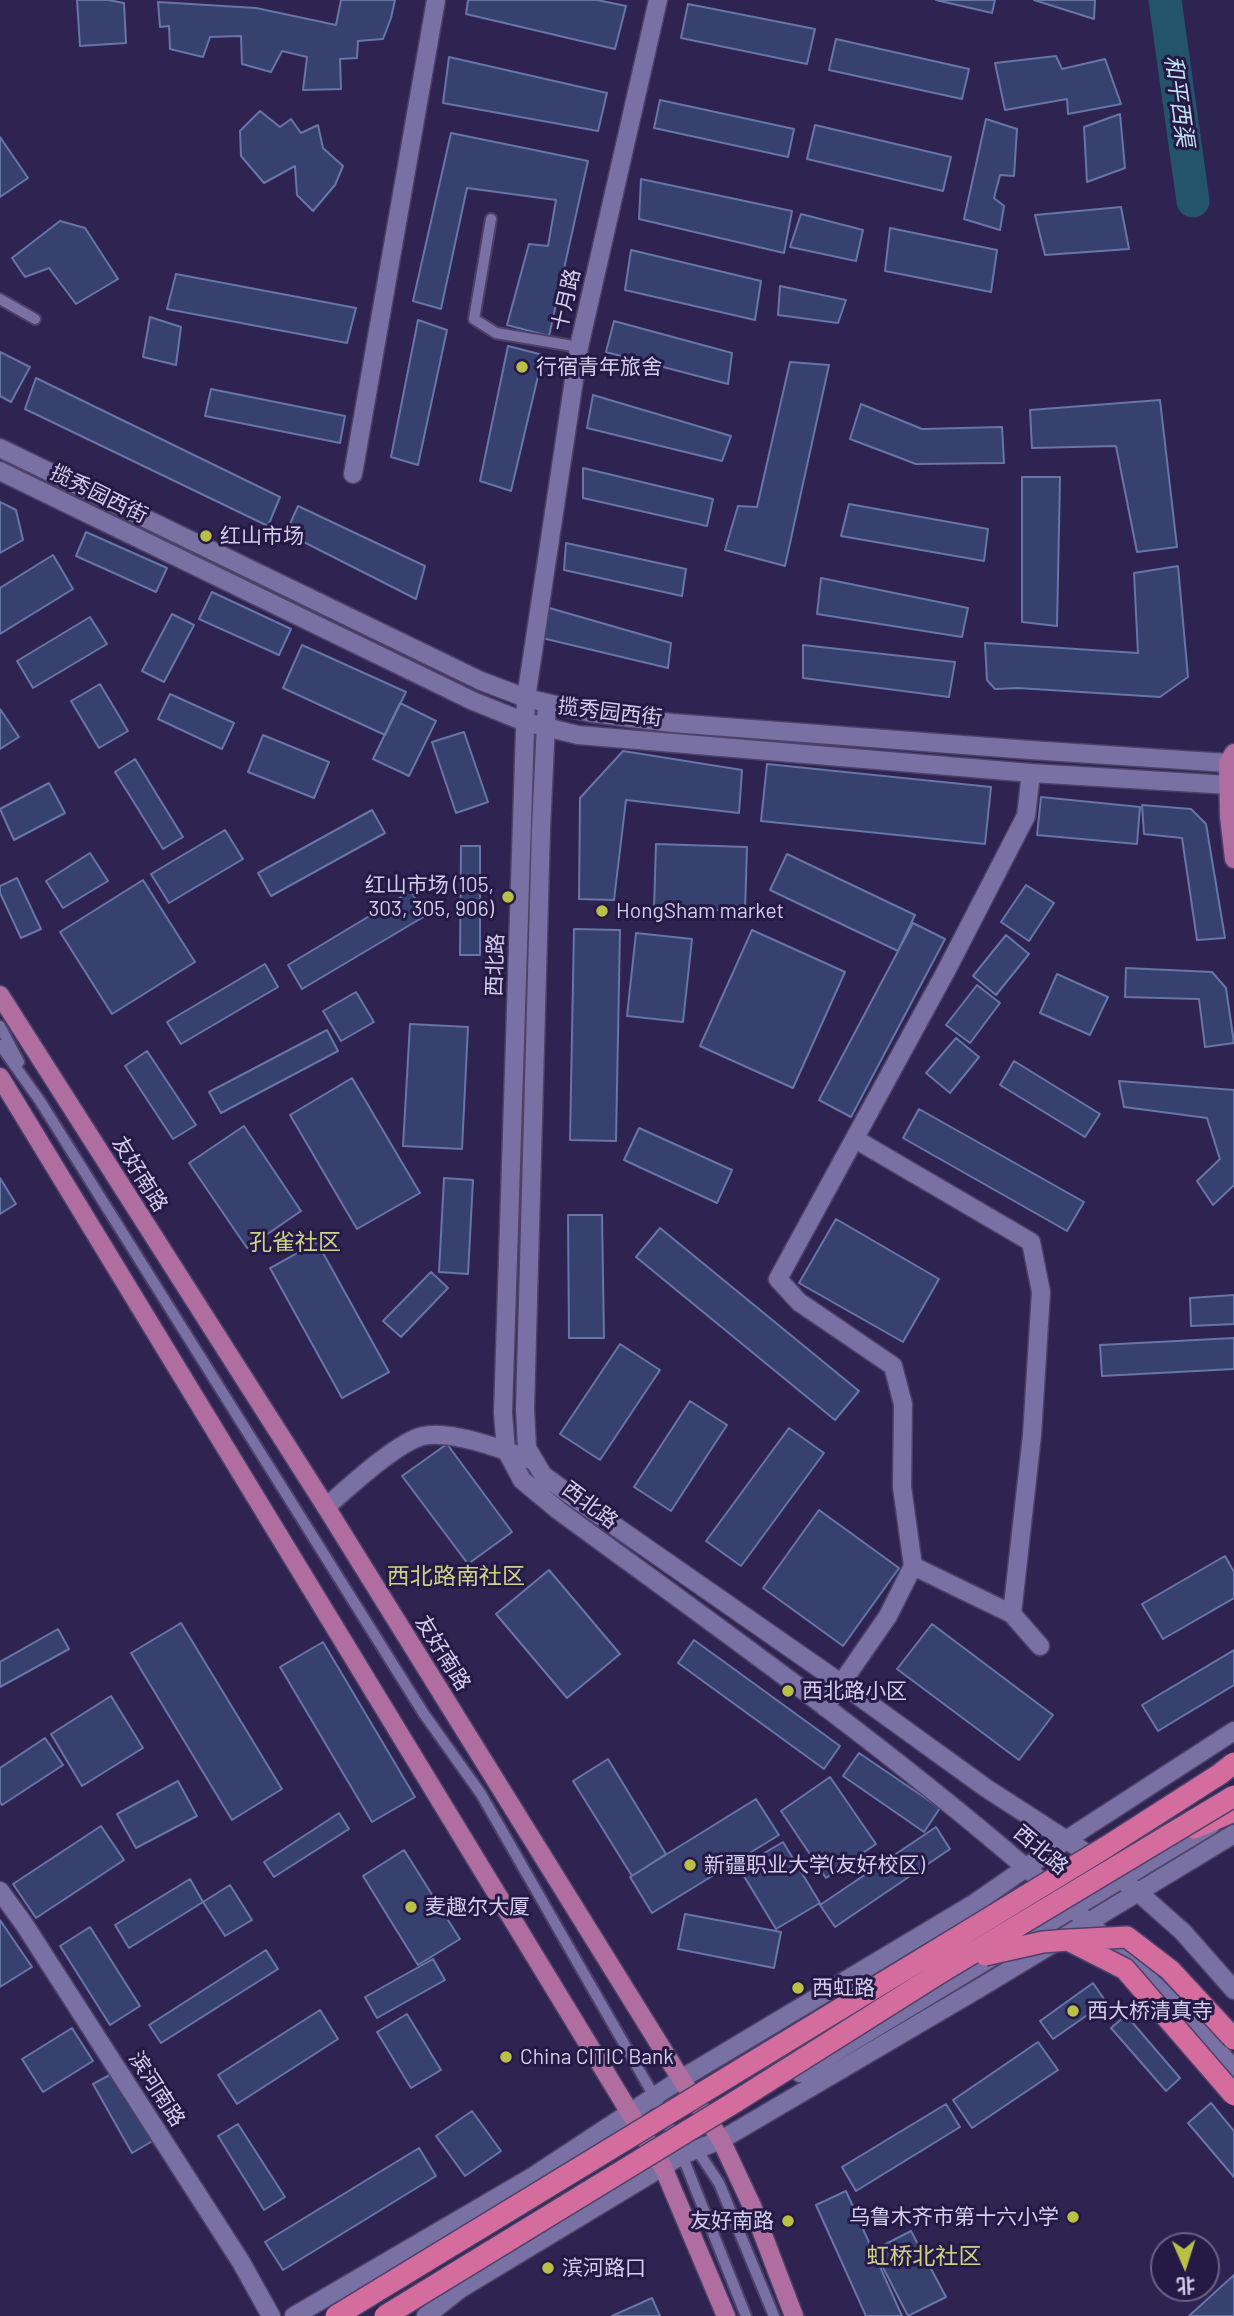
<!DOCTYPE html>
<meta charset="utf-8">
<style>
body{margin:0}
#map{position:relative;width:1234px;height:2316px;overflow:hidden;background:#2f2451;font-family:Barlow,"Noto Sans SC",sans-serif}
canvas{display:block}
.north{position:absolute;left:1150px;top:2232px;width:70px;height:70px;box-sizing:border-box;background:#251946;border:2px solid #6a6188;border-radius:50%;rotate:177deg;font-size:19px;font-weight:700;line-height:28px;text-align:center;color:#d2ceeb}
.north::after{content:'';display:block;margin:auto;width:24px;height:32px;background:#bac045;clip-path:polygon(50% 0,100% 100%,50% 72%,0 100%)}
</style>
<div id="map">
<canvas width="1234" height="2316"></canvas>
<div class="north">北</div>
</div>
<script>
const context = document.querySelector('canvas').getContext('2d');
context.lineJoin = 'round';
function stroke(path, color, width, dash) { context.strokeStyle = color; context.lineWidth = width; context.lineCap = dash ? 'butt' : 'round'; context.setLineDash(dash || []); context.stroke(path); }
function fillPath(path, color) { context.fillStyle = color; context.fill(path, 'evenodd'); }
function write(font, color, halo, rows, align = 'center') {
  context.font = font + ' Barlow,"Noto Sans SC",sans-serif'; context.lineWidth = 6; context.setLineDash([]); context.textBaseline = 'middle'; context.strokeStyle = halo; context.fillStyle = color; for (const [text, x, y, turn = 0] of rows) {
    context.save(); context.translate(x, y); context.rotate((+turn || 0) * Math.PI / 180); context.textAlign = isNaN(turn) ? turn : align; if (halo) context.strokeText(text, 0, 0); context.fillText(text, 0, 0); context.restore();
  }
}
stroke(new Path2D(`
 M1165 0 1193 201`), '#23546b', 33);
const building = new Path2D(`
 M77 0H108L124 3 126 43 80 46Z
 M341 0H395L391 18 383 39 358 41 357 58 340 59 341 89 303 90 307 57 282 51 271 72 242 64 241 36 210 37 203 57 170 49 169 26 160 27 158 2 256 8 336 25Z
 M468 0H597L626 6 615 49 466 14Z
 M936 0H995L992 13Z
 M1034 0H1095L1094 19Z
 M688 4 815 29 807 64 681 38Z
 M836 39 969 69 962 99 829 70Z
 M1056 56 1062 69 1105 59 1121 104 1068 114 1067 99 1005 110 995 63Z
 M449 57 607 93 598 131 443 103Z
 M660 100 794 129 788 157 654 128Z
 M260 111 280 127 291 119 301 133 318 125 323 148 343 166 335 185 313 211 297 195 295 166 264 183 241 156 240 131Z
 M1120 114 1125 168 1087 182 1084 127Z
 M986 119 1017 129 1014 176 1000 175 994 198 1004 206 1000 230 964 219Z
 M815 125 951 157 943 191 807 159Z
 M451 133 588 161 549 336 507 325 529 244 548 246 556 200 467 188 441 309 413 301Z
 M0 137 28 178 0 197Z
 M641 179 792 211 784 253 639 219Z
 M1121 207 1129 249 1045 255 1035 215Z
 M801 214 863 230 856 261 790 247Z
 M60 221 85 228 118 279 76 304 49 268 25 277 12 258Z
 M890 228 997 250 991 292 885 271Z
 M631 250 761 281 755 320 625 290Z
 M176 274 356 308 347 343 167 309Z
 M780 286 846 300 838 323 778 315Z
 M150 317 181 327 176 365 143 357Z
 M418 320 447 330 418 465 391 457Z
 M614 321 732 353 728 384 606 352Z
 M508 346 543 355 511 491 480 481Z
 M0 352 30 367 11 402 0 396Z
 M790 362 829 365 785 566 725 550 738 506 757 507Z
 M36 378 280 497 268 526 25 409Z
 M211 389 345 416 340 443 205 416Z
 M593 395 731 436 722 461 587 428Z
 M1160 400 1177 547 1137 552 1116 446 1032 448 1030 410Z
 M861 404 922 429 1002 427 1004 463 916 464 850 439Z
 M583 468 713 499 707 526 583 498Z
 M1022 477H1060L1057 626 1022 622Z
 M0 502 16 510 23 540 0 553Z
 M849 504 988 529 984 561 841 536Z
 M298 506 425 566 416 599 286 533Z
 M86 532 167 568 156 592 76 556Z
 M566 543 686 569 682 596 564 570Z
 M53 555 73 589 0 634V588Z
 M1178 566 1188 677 1160 697 1018 688 995 689 987 680 985 643 1138 653 1134 573Z
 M821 578 968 608 962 637 817 614Z
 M212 592 291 629 279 655 199 619Z
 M546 607 671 643 668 668 542 638Z
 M172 614 194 625 164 682 142 671Z
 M90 617 107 644 33 688 17 661Z
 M302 645 406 692 385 735 283 688Z
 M803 645 955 662 949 697 803 678Z
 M100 684 128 731 99 748 71 701Z
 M170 694 234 723 222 749 158 719Z
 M400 703 436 721 409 776 373 759Z
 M0 709 19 737 0 749Z
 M464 732 488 802 456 813 432 742Z
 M263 735 329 762 314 798 248 772Z
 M623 751 742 770 739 813 626 800 614 900 579 899 580 798Z
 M135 759 183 837 163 849 115 772Z
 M767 764 991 787 985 844 761 821Z
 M49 783 65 813 14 840 0 809Z
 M1041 797 1140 807 1137 844 1037 835Z
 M1142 805 1191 809 1206 824 1225 938 1197 940 1182 838 1144 834Z
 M372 810 385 833 271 896 258 873Z
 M225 830 243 859 169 903 151 874Z
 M656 844 747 847 745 911 654 908Z
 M461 846H480V955H460Z
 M90 853 108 881 63 908 46 881Z
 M787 854 915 915 898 951 770 890Z
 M17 878 41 929 21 938 0 893V886Z
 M143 880 195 962 112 1014 60 932Z
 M1026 885 1054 903 1029 941 1001 922Z
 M411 891 425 916 302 989 288 965Z
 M913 923 945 939 851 1117 819 1100Z
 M574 929 620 930 616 1141 570 1140Z
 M752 930 845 972 793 1088 700 1046Z
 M636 933 692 939 683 1022 627 1016Z
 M1006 935 1029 954 996 995 973 976Z
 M265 964 278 987 181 1044 167 1022Z
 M1126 968 1212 972 1226 988 1234 1043 1205 1047 1199 999 1125 997Z
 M1057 974 1108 997 1090 1035 1040 1013Z
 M977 985 1000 1003 970 1043 946 1025Z
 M356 992 374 1022 341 1041 323 1011Z
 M410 1024 468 1027 462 1149 403 1146Z
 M327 1030 338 1051 221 1113 209 1092Z
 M956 1038 979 1057 950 1093 926 1073Z
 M147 1051 196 1125 173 1139 125 1066Z
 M1014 1061 1100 1114 1085 1137 1000 1085Z
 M352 1078 420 1193 357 1229 290 1115Z
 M1119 1081 1234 1090V1185L1213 1205 1197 1181 1220 1159 1207 1118 1124 1107Z
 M919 1109 1084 1202 1067 1231 903 1138Z
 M244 1126 301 1211 247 1248 189 1163Z
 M639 1128 732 1170 717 1203 624 1160Z
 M0 1178 16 1204 0 1214Z
 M444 1178 473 1180 468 1274 439 1272Z
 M568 1215H602L604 1338H569Z
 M836 1219 939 1279 903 1342 799 1283Z
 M660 1228 859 1391 835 1420 636 1257Z
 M317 1242 389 1372 342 1398 270 1268Z
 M431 1272 448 1288 401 1337 383 1321Z
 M1234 1295V1324L1191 1326 1190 1298Z
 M1234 1338V1369L1102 1376 1100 1345Z
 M620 1344 660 1370 600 1460 560 1434Z
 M690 1401 727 1425 671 1511 634 1487Z
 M789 1428 824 1453 741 1566 706 1541Z
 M447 1444 512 1532 468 1564 402 1476Z
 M819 1510 899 1568 843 1646 763 1588Z
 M1225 1556 1234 1572V1598L1163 1639 1142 1604Z
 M549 1570 620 1654 567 1698 496 1614Z
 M181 1623 282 1789 232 1820 131 1653Z
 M932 1624 1053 1715 1019 1760 897 1669Z
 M58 1629 69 1649 0 1687V1662Z
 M694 1640 840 1746 824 1769 678 1663Z
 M323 1642 415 1797 372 1822 280 1667Z
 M1234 1650V1685L1158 1731 1142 1705Z
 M111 1696 143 1748 82 1786 51 1734Z
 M45 1738 63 1765 2 1805 0 1802V1768Z
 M859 1753 940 1808 924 1832 843 1776Z
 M608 1759 666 1854 632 1876 573 1781Z
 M830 1777 876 1844 826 1878 781 1811Z
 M178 1781 197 1816 136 1848 117 1814Z
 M756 1799 779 1835 652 1913 630 1877Z
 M339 1813 349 1829 274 1877 264 1862Z
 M101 1826 124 1860 36 1918 13 1884Z
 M936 1827 950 1849 835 1927 820 1905Z
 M783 1842 820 1903 776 1929 739 1868Z
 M404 1850 460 1939 418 1965 363 1876Z
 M190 1879 203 1902 129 1948 115 1925Z
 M230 1885 252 1920 225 1936 203 1902Z
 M685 1914 781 1932 774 1968 678 1949Z
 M0 1920 32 1967 0 1987Z
 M90 1927 140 2006 110 2025 60 1946Z
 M266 1950 278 1969 161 2043 149 2025Z
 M433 1959 445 1980 377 2018 365 1997Z
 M1093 1983 1106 2002 1053 2039 1040 2021Z
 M320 2010 338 2039 237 2104 218 2075Z
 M407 2014 441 2070 411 2088 377 2032Z
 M1126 2015 1180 2078 1166 2091 1111 2028Z
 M72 2028 93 2061 43 2092 22 2059Z
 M1038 2042 1058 2070 972 2128 953 2100Z
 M117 2071 156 2139 132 2153 93 2084Z
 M1211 2103 1234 2131V2177L1188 2123Z
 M946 2104 960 2127 856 2191 842 2167Z
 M472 2111 501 2151 465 2176 436 2136Z
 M238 2124 285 2197 264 2210 218 2136Z
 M419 2148 436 2176 283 2270 265 2242Z
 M846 2191 902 2316H866L816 2205Z
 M911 2231 946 2297 908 2316 874 2250Z
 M1234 2275V2316H1189Z
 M652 2298 660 2316H612Z`);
fillPath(building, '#364170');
stroke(building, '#6775a7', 2);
const lane = new Path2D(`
 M491 219 474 319 496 333 579 347
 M0 299 35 319
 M0 1026 19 1062
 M0 1045 40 1101 424 1714 481 1794 654 2096 682 2155 746 2316
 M695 2147 719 2183 774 2316`);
const street = new Path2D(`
 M353 474 436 0
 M526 698 579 347 658 0
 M855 1139 1031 1242 1041 1292 1032 1435 1012 1614
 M326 1507C348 1488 397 1442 423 1436 451 1429 507 1451 534 1461
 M913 1566 1012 1614 1040 1646
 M825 1707 888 1616 913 1566 902 1487 903 1404 893 1366 799 1302 778 1279 945 973 1026 816 1031 773
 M0 1891 24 1924 241 2262 271 2316`);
const secondary = new Path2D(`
 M0 448 481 681 526 698 547 703 592 713 672 723 1030 750 1228 763
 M0 471 473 701 525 722 578 735 1031 773 1229 785
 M526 698 503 1413 506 1450 522 1480 558 1510C716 1626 876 1739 1025 1867 1099 1930 1170 1996 1234 2069
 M547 703 541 828 525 1409 527 1448 543 1475 569 1494 842 1684 986 1788 1085 1852 1139 1893 1183 1932 1234 1990
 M800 2073 1211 1825
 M294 2316 532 2177 681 2079 975 1903 1066 1840 1234 1731
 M426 2316 460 2289 682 2155 721 2140 983 1986 1234 1834`);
const primary = new Path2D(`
 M1234 753 1228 763 1229 816 1234 859
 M0 995 326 1507 681 2079 721 2140 752 2206 794 2316
 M0 1077 663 2167 726 2316`);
const highway = new Path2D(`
 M1194 1828 1234 1811`);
stroke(lane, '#4c4169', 14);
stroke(street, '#4c4169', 21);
stroke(secondary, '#4c4169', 21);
stroke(primary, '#4c4169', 21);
stroke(highway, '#4c4169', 24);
stroke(lane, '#7970a4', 10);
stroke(street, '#7970a4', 18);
stroke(secondary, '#7970a4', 18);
stroke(primary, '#b06ea0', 18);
stroke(highway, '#d56c9e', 21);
const highwayBridge = new Path2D(`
 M1070 1940 1127 1937 1170 1970 1234 2039
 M985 1955 1043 1942 1068 1940 1125 1969 1234 2095
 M336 2316 1106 1847 1220 1774 1234 1763
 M385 2316 735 2102 941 1972 1234 1796`);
stroke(highwayBridge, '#4c4169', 24, []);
stroke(highwayBridge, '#d56c9e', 21);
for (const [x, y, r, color] of [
 [522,367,7,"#bac045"],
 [206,536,7,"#bac045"],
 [508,897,7,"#bac045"],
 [602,911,7,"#bac045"],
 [788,1691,7,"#bac045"],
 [690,1865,7,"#bac045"],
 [411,1907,7,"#bac045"],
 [798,1988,7,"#bac045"],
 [1073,2011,7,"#bac045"],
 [506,2057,7,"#bac045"],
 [1073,2217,7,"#bac045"],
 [788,2221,7,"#bac045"],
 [548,2268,7,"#bac045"]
]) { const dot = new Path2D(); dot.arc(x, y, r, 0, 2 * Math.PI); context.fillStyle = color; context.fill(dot); stroke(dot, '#251946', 2.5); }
write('21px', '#d2ceeb', '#251946', [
 ["十月路",566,300,-77],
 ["揽秀园西街",99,494,26],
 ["揽秀园西街",610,712,7],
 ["西北路",495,965,-88],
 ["友好南路",140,1174,58],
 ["西北路",590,1505,37],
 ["友好南路",443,1653,58],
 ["西北路",1041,1850,40],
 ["滨河南路",157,2089,57]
]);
write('21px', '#d2ceeb', '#251946', [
 ["行宿青年旅舍",536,367],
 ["红山市场",220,536],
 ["红山市场 (105,",494,885,"right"],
 ["303, 305, 906)",494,909,"right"],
 ["HongSham market",616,911],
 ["西北路小区",802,1691],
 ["新疆职业大学(友好校区)",704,1865],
 ["麦趣尔大厦",425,1907],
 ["西虹路",812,1988],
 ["西大桥清真寺",1087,2011],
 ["China CITIC Bank",520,2057],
 ["乌鲁木齐市第十六小学",1059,2217,"right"],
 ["友好南路",774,2221,"right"],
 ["滨河路口",562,2268]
], 'left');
write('italic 23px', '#c1dfef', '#251946', [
 ["和平西渠",1179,101,82]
]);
write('23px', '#cdd386', '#251946', [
 ["孔雀社区",295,1242],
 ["西北路南社区",456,1576],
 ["虹桥北社区",924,2256]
]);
</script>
